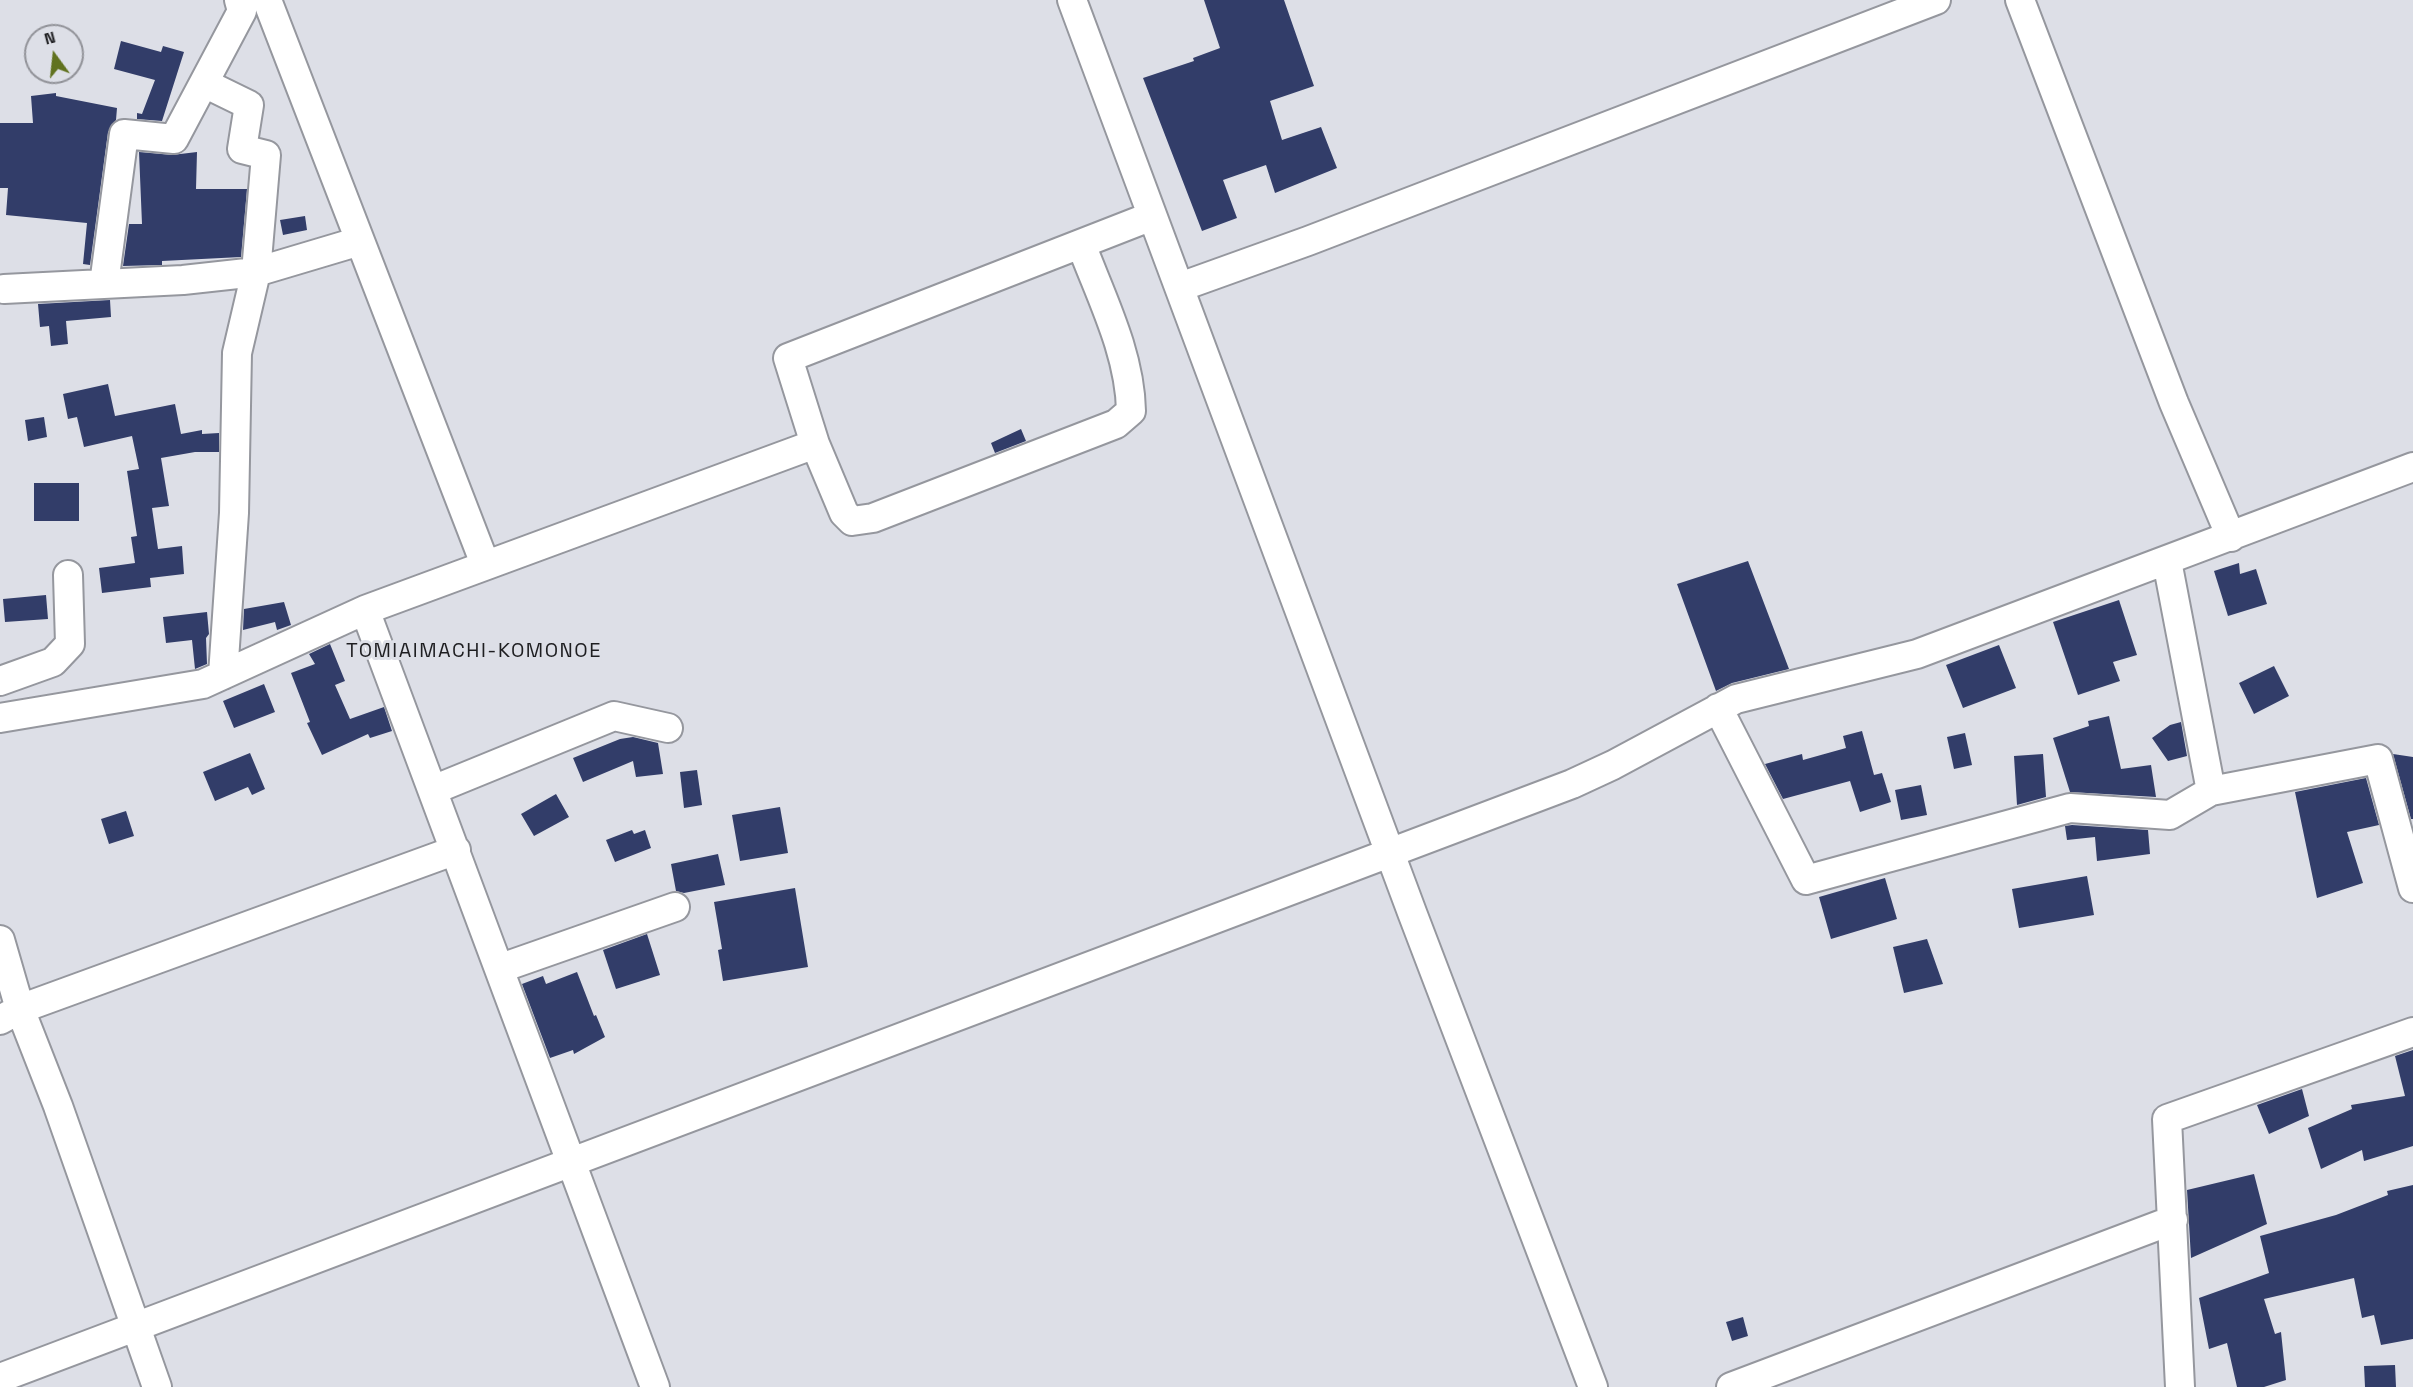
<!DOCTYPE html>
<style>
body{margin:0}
#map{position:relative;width:2413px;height:1387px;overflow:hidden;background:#dddfe7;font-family:"Space Grotesk",sans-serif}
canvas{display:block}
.north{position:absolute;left:24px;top:24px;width:60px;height:60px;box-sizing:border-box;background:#dddfe7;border:2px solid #919298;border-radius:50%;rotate:345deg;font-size:16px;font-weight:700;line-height:24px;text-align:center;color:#1e1e21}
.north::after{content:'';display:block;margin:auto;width:21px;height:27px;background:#61721f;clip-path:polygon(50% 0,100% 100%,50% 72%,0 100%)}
</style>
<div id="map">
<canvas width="2413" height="1387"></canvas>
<div class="north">N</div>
</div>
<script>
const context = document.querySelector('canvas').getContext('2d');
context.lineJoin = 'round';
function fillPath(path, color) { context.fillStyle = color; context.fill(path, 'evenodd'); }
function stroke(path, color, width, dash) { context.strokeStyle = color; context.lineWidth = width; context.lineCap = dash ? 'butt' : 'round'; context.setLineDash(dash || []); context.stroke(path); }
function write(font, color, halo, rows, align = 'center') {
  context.font = font + ' "Space Grotesk",sans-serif'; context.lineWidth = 6; context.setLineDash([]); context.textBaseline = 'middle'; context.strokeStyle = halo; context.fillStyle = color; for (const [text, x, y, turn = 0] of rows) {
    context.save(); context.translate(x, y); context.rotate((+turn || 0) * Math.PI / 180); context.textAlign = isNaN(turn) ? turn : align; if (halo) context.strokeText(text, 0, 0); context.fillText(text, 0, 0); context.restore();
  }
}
fillPath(new Path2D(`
 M1204 0H1284L1314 86 1270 101 1282 140 1321 127 1337 168 1275 193 1266 165 1223 180 1237 218 1202 231 1143 78 1194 61 1193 58 1220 48Z
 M121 41 161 52 163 46 184 52 162 121 137 119V113L142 114 155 80 114 69Z
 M56 93V96L117 108 116 120 108 132 90 265 83 264 87 223 6 215 8 188H0V123H33L31 96Z
 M139 152 172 155 197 152 196 189H247L241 257 162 261V265L123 266 129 224H142Z
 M305 216 307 230 283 235 280 220Z
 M110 300 111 317 66 321 68 344 51 346 49 326 40 327 38 304Z
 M108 384 115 416 175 404 181 434 202 430V434L219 433V452H195L161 458 169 506 152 508 158 549 182 546 184 574 150 578 151 587 102 593 99 568 135 563 131 537 137 536 127 471 139 469 132 436 84 447 77 417 68 419 63 394Z
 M44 417 47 437 28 441 25 420Z
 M1021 429 1026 441 995 453 991 443Z
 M34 483H79V521H34Z
 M1748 561 1789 669 1732 683 1716 691 1677 584Z
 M2239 563 2240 574 2256 569 2267 604 2228 616 2214 571Z
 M46 595 48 619 5 622 3 599Z
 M2119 600 2137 655 2113 662 2120 681 2078 695 2053 622Z
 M284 602 291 625 277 630 275 622 243 630 244 609Z
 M207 612 209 634 206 638 207 664 195 669 192 640 166 643 163 617Z
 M330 644 345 681 335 685 350 719 384 707 392 731 370 738 368 734 322 755 307 723 310 722 291 673 315 664 309 654Z
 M1999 645 2016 688 1963 708 1946 665Z
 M2274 666 2289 696 2254 714 2239 683Z
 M264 684 275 712 234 728 223 701Z
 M2109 716 2121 769 2151 765 2156 797 2070 792 2053 738 2089 726 2088 721Z
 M2181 722 2187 756 2168 761 2152 738 2170 725Z
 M1862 731 1874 775 1882 773 1891 802 1860 812 1850 781 1783 799 1765 764 1802 754 1803 760 1846 748 1843 736Z
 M1965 733 1972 765 1954 769 1947 737Z
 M633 737 658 743 663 774 636 777 633 761 583 782 573 758 620 739Z
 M250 753 265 789 252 795 248 787 215 801 203 772Z
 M2043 754 2046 797 2017 805 2014 756Z
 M2393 754 2413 757V819H2411Z
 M697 770 702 805 684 808 680 772Z
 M2366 778 2379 825 2347 832 2363 883 2317 898 2295 792Z
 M1921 785 1927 815 1901 820 1895 790Z
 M556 794 569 817 534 836 521 814Z
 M780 807 788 853 740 861 732 815Z
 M126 811 134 836 109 844 101 819Z
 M2072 825 2148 830 2150 854 2097 861 2095 837 2067 840 2065 826Z
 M632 830 634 834 645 830 651 848 615 862 606 840Z
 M718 854 725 885 684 893 676 891 671 864Z
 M2087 876 2094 915 2019 928 2012 889Z
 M1885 878 1897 919 1831 939 1819 897Z
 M795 888 808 967 723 981 718 950 722 949 714 902Z
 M647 934 660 975 616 989 603 950Z
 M1927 939 1943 984 1904 993 1893 947Z
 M577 972 594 1016 596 1015 605 1037 574 1054 573 1050 550 1058 522 984 543 976 546 984Z
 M2413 1050V1146L2364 1161 2362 1150 2321 1169 2308 1128 2352 1109 2351 1105 2405 1096 2395 1056Z
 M2302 1089 2309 1116 2269 1134 2257 1105Z
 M2254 1174 2267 1224 2191 1258 2187 1190Z
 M2413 1185V1339L2381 1345 2374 1315 2362 1318 2354 1278 2264 1299 2275 1334 2281 1332 2286 1380 2264 1387H2237L2227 1343 2209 1349 2199 1298 2269 1273 2260 1236 2336 1215 2388 1195 2387 1191Z
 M1743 1317 1748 1336 1732 1341 1726 1322Z
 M2395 1365 2396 1387H2365L2364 1366Z`), '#323d69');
const minor = new Path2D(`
 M267 0 485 564
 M1072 0 1413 915 1593 1387
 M2020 0 2174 403 2231 537
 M204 83 249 105 242 149 266 155 256 272 237 353 234 513 223 675
 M1081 244C1101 297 1130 353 1131 411L1116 424 873 518 852 521 844 513 815 444 788 358 1152 216
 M104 284 124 134 174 139 242 11 239 0
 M1180 287 1308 241 1936 0
 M4 289 183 280 256 272 360 241
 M2167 561 2211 791 2378 759 2413 888
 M365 610 655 1387
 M0 681 53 662 70 644 68 575
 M1718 708 1806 880 2070 808 2170 815 2211 791
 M0 718 203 684 365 610 815 444
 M433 790 614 716 668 728
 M0 940 20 1009 58 1106 157 1387
 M501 968 675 907
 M0 1020 20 1009 456 850
 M0 1378 1572 784 1613 765 1736 699 1917 654 2413 467
 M1731 1387 2173 1220
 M2180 1387 2167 1119 2413 1032`);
stroke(minor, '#95979e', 32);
stroke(minor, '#fff', 28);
context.letterSpacing = '1.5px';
write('20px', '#1e1e21', '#dddfe7', [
 ["TOMIAIMACHI-KOMONOE",474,652]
]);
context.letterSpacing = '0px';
</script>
